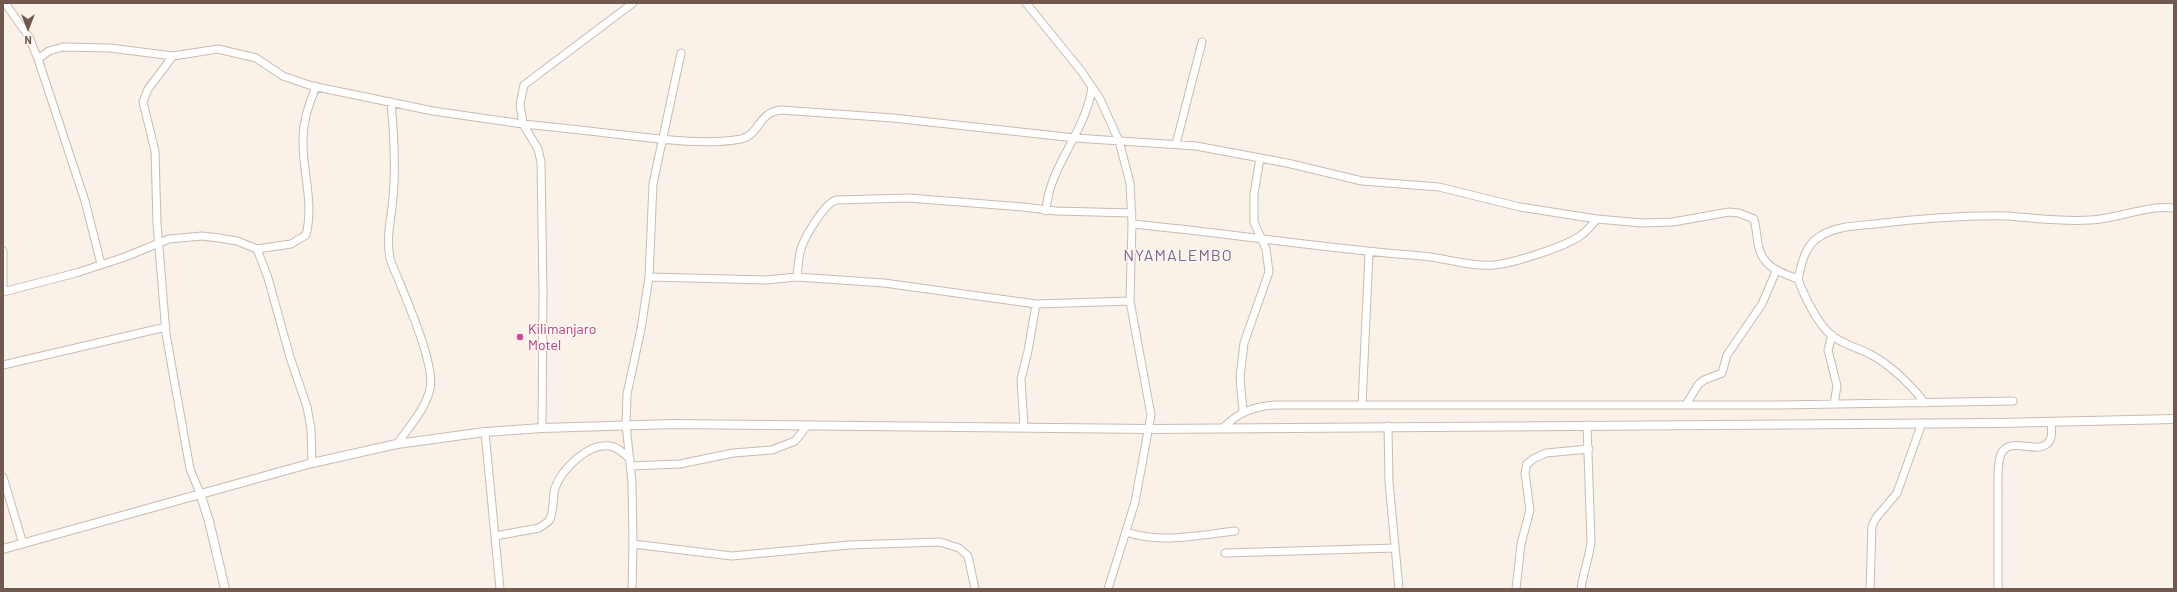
<!DOCTYPE html>
<style>
body{margin:0}
#map{position:relative;width:2177px;height:592px;overflow:hidden;background:#faf2e9;font-family:Barlow,sans-serif}
canvas{display:block}
.frame{position:absolute;inset:0;border:4px solid #72594f;pointer-events:none}
.north{position:absolute;left:8px;top:8px;width:40px;height:40px;-webkit-text-stroke:3px #fdf7ef;paint-order:stroke;rotate:180deg;font-size:11px;font-weight:700;line-height:16px;text-align:center;color:#72594f}
.north::after{content:'';display:block;margin:auto;width:14px;height:18px;background:#72594f;clip-path:polygon(50% 0,100% 100%,50% 72%,0 100%)}
</style>
<div id="map">
<canvas width="2177" height="592"></canvas>
<div class="frame"></div>
<div class="north">N</div>
</div>
<script>
const context = document.querySelector('canvas').getContext('2d');
context.lineJoin = 'round';
function stroke(path, color, width, dash) { context.strokeStyle = color; context.lineWidth = width; context.lineCap = dash ? 'butt' : 'round'; context.setLineDash(dash || []); context.stroke(path); }
function write(font, color, halo, rows, align = 'center') {
  context.font = font + ' Barlow,sans-serif'; context.lineWidth = 3; context.setLineDash([]); context.textBaseline = 'middle'; context.strokeStyle = halo; context.fillStyle = color; for (const [text, x, y, turn = 0] of rows) {
    context.save(); context.translate(x, y); context.rotate((+turn || 0) * Math.PI / 180); context.textAlign = isNaN(turn) ? turn : align; if (halo) context.strokeText(text, 0, 0); context.fillText(text, 0, 0); context.restore();
  }
}
const minor = new Path2D(`
 M5 3 29 37 38 59 85 201 101 264
 M633 3 524 85 520 104 523 124C553 127 583 130 614 134 652 138 703 146 741 139 760 135 758 112 781 110L893 118 1075 138 1196 146 1287 163 1362 181 1439 187 1520 207 1597 219 1642 223 1673 222 1729 212 1739 213 1754 219C1756 227 1757 236 1758 244 1762 267 1779 272 1798 279
 M1026 3 1082 72 1100 99 1119 141 1130 183 1132 224 1130 301 1151 415 1135 502 1108 589
 M173 56 148 89 143 102 155 151 157 223 166 334 190 469 200 493
 M38 59 49 51 63 47 110 48 173 56 218 49 256 58 283 76 312 86 433 111 523 124 538 149 541 162 543 293 542 428
 M391 102C394 134 396 166 393 198 391 220 386 236 390 259 401 288 436 362 430 389 425 410 409 427 397 444
 M1176 144 1202 42
 M1046 211C1049 165 1086 133 1092 87
 M1132 224C1229 233 1325 249 1422 256 1446 258 1469 267 1494 265 1514 263 1564 247 1580 236 1587 231 1592 225 1597 219
 M257 249 291 244 306 235C314 204 303 173 303 143 302 122 309 105 316 86
 M3 251V292
 M649 277 766 280 797 277 884 283 1036 304 1130 301
 M797 277C798 269 798 261 800 253 802 240 824 204 836 200L909 198 1023 207 1056 211 1132 213
 M3 292 76 273 125 257 169 239 202 236 219 238 237 241 257 249 268 278 290 357 307 407 311 429 312 463
 M1832 335 1828 350 1837 386 1834 404
 M3 365 166 327
 M1687 403 1698 385 1704 380 1722 373 1727 355 1762 304 1776 271
 M1925 403C1910 384 1892 366 1870 354 1858 348 1842 344 1831 335 1818 324 1804 296 1798 279 1802 263 1804 247 1819 237 1835 226 1856 226 1875 224 1918 219 1964 215 2008 216 2035 218 2063 222 2090 220 2118 219 2145 205 2174 208
 M1362 405 1369 253
 M1243 411 1240 378 1244 343 1269 272 1266 249 1254 222V194L1260 158
 M1388 426 1389 482 1399 589
 M1024 427 1021 379 1028 351 1036 304
 M1223 428C1239 412 1254 406 1276 405H1780L2013 401
 M485 432 500 589
 M630 466 680 464 733 453 772 450 795 441 807 426
 M3 477 23 544
 M1126 532C1161 544 1199 535 1235 531
 M495 536 539 528 549 521C555 511 552 498 555 488 562 469 588 443 609 446 617 446 624 454 630 459
 M633 544 732 556 849 545 940 542 959 548 968 556 975 589
 M1225 553 1395 548
 M632 589 633 544 632 483 626 424 627 394 641 329 649 277 653 184 681 53
 M1516 589 1521 544 1530 510 1525 473 1527 464 1533 459 1546 453 1589 449
 M1581 589C1583 572 1590 557 1591 540L1587 425
 M1870 589 1872 526 1876 518 1897 493 1922 423
 M1998 589C1998 556 1998 524 1998 491 1998 480 1997 464 2001 454 2010 434 2040 458 2050 440 2053 435 2051 427 2051 422`);
const tertiary = new Path2D(`
 M200 493 209 521 225 589
 M3 549 312 463 397 444 485 432 542 428 673 424 1150 429 1999 423 2174 419`);
stroke(minor, '#cbbab0', 9);
stroke(tertiary, '#cbbab0', 10);
stroke(minor, '#fff', 7);
stroke(tertiary, '#fff', 8);
for (const [x, y, r, color] of [
 [520,337,4,"#d1479c"]
]) { const dot = new Path2D(); dot.arc(x, y, r, 0, 2 * Math.PI); context.fillStyle = color; context.fill(dot); stroke(dot, '#fdf7ef', 1.5); }
write('14px', '#b23c85', '#fdf7ef', [
 ["Kilimanjaro",528,329],
 ["Motel",528,345]
], 'left');
context.letterSpacing = '1px';
write('16px', '#7d678e', '#fdf7ef', [
 ["NYAMALEMBO",1178,256]
]);
context.letterSpacing = '0px';
</script>
